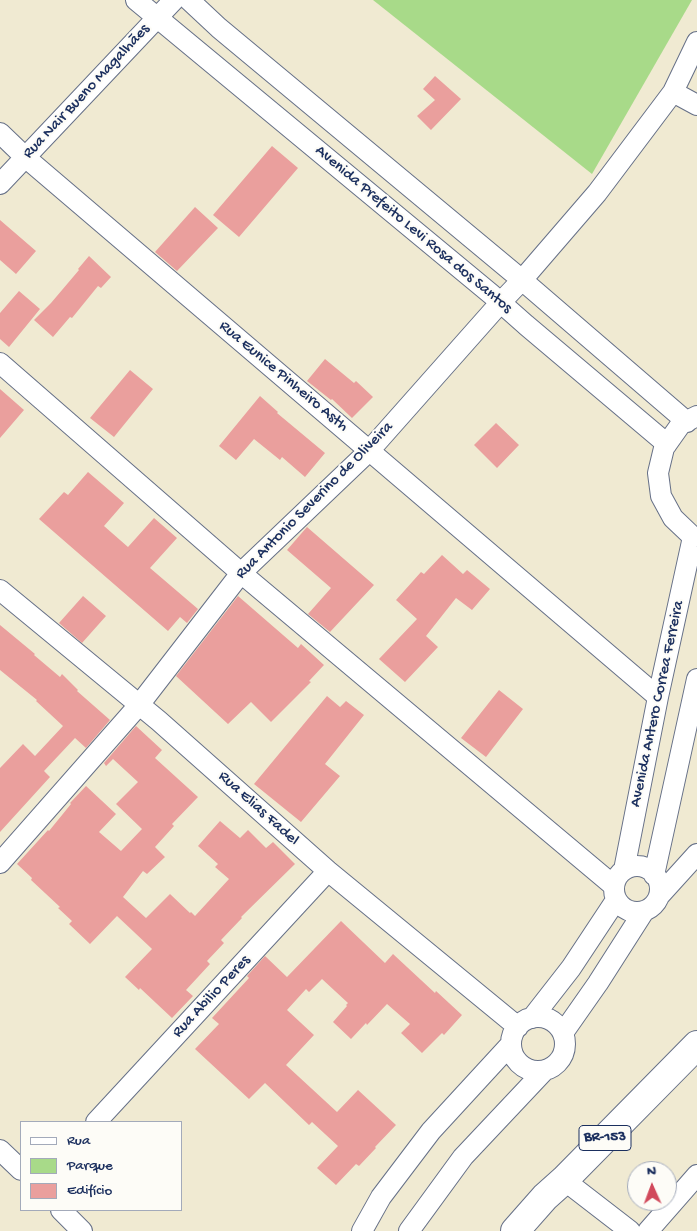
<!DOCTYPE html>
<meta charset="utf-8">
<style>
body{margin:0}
#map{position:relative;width:697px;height:1231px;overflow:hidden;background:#f0ead2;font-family:"Gochi Hand",sans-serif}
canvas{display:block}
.legend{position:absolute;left:20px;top:1121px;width:162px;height:90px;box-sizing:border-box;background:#fdfcf7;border:1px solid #a3aaba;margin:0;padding:6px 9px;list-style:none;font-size:15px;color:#1b2f5e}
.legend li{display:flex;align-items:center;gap:10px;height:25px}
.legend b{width:25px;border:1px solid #a3aaba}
.north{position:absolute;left:627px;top:1161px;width:50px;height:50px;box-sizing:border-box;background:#fdfcf7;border:1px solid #a3aaba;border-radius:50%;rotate:358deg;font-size:14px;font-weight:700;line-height:20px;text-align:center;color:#1b2f5e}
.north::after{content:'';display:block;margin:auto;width:18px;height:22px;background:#d1495b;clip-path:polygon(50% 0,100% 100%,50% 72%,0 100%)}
</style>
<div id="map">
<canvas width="697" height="1231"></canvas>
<ul class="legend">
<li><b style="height:6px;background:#fff"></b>Rua</li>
<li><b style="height:14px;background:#a8da89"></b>Parque</li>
<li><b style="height:14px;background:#ea9f9d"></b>Edifício</li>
</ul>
<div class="north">N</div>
</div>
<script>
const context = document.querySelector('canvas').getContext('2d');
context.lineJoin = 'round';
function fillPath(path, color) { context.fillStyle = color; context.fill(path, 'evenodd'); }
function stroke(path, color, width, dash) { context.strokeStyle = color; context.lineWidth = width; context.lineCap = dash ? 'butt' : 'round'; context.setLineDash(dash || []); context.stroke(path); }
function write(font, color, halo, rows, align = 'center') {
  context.font = font + ' "Gochi Hand",sans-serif'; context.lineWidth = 4; context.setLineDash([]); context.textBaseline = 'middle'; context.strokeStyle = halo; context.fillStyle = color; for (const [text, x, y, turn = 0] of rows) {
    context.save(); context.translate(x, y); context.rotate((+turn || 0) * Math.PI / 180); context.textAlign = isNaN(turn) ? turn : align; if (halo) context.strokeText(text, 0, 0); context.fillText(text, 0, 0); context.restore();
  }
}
fillPath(new Path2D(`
 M373 0H692L592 174Z`), '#a8da89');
fillPath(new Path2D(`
 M435 76 461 99 431 130 417 116 435 100 423 89Z
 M272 146 298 168 239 237 213 215Z
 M195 207 218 228 177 271 155 252Z
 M0 220 36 251 16 274 0 260Z
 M89 256 111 277 101 288 98 286 72 318 70 317 53 337 34 320 51 303 79 270 78 269Z
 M19 291 40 309 9 347 0 339V313Z
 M325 359 354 383 356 381 373 397 352 418 332 399 331 400 307 381Z
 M130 370 153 389 114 437 90 418Z
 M0 389 24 410 0 438Z
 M260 396 278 412 277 413 325 453 305 477 282 457 280 460 254 439 236 460 219 446Z
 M496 423 519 445 497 468 474 445Z
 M88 472 124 503 104 526 128 547 154 518 177 538 150 568 198 609 187 623 180 617 168 631 39 519 64 492 68 495Z
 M307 527 374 585 330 632 308 614 331 588 287 550Z
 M442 555 463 574 467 570 490 589 472 610 456 598 426 636 438 647 405 682 379 659 417 619 396 600 421 572 424 574Z
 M83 596 106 616 82 643 59 623Z
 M238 596 298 648 301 644 324 665 309 681 311 682 271 722 251 702 228 724 176 676Z
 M0 625 35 654 34 655 60 677 62 674 78 690 77 691 110 720 86 748 75 738 44 771 50 777 0 832V768L23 744 35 756 63 726 36 701 37 700 0 670Z
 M499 690 523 709 486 757 461 738Z
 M327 696 340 707 346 701 364 715 325 764 340 776 301 822 254 784Z
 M136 726 162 750 155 758 198 797 172 824 174 826 155 847 165 857 147 874 143 871 123 897 146 918 170 894 190 913 191 912 195 916 229 879 215 867 218 864 198 846 220 821 240 838 248 830 266 848 273 842 295 864 241 917 242 918 221 940 224 943 207 961 210 964 186 990 193 996 172 1018 140 988 139 990 125 977 152 949 151 948 117 916 90 944 69 924 72 921 58 908 60 907 31 880 32 878 17 864 48 830 49 831 71 804 70 803 86 786 116 814 99 832 121 851 142 829 116 804 138 782 113 759 106 766 104 763Z
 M341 921 385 963 393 954 435 993 436 991 462 1015 444 1035 442 1033 422 1053 401 1033 410 1024 387 1004 367 1025 366 1023 351 1039 333 1022 347 1006 346 1005 348 1003 322 979 309 992 306 989 287 1010 314 1035 286 1065 337 1112 358 1090 396 1125 375 1147 376 1148 359 1166 356 1164 336 1185 317 1168 338 1146 312 1122 309 1125 265 1083 249 1099 195 1049 219 1024 212 1018 249 978 247 976 265 956 287 977Z`), '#ea9f9d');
const street = new Path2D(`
 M136 0 491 294 526 325 667 444
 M189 0 219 28 522 280 687 422
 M673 92 697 105
 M0 133 25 157 658 697
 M0 184 174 0
 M0 363 241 573 614 886
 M693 537 673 518 661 496 658 473 664 448 681 424 697 416
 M0 590 159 721 328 871 518 1027
 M0 863 139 705 241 573 369 451 501 302 522 280 597 193 673 92 697 42
 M614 889a23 23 0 1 1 46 0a23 23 0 1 1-46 0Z
 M624 870 658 697 693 537
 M654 875 697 679
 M659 896 697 854
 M511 1044a27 27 0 1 1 54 0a27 27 0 1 1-54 0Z
 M532 1018 571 968 616 900
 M563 1033 598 983 644 911
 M96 1122 328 871
 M0 1150 21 1170
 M564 1180 630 1231
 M61 1210 82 1231
 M362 1231 381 1197 431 1131 511 1044
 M409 1231 463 1157 544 1071
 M648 1231 697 1175`);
const highway = new Path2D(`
 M515 1231 545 1197 564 1180 697 1045`);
stroke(street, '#667087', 22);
stroke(highway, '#667087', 30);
stroke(street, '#fff', 20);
stroke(highway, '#fff', 28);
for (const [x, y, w] of [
 [605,1138,52]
]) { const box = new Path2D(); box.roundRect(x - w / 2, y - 12.5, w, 25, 4); context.fillStyle = '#fdfcf7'; context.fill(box); stroke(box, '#1b2f5e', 1); }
write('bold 15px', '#1b2f5e', null, [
 ["BR-153",605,1138]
]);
write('16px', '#1b2f5e', '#fdfcf7', [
 ["Rua Nair Bueno Magalhães",87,92,-47],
 ["Avenida Prefeito Levi Rosa dos Santos",413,230,40],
 ["Rua Eunice Pinheiro Asth",283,377,40],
 ["Rua Antonio Severino de Oliveira",315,501,-45],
 ["Avenida Antero Correa Ferreira",658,704,-78],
 ["Rua Elias Fadel",258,809,42],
 ["Rua Abilio Peres",212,997,-47]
]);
</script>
